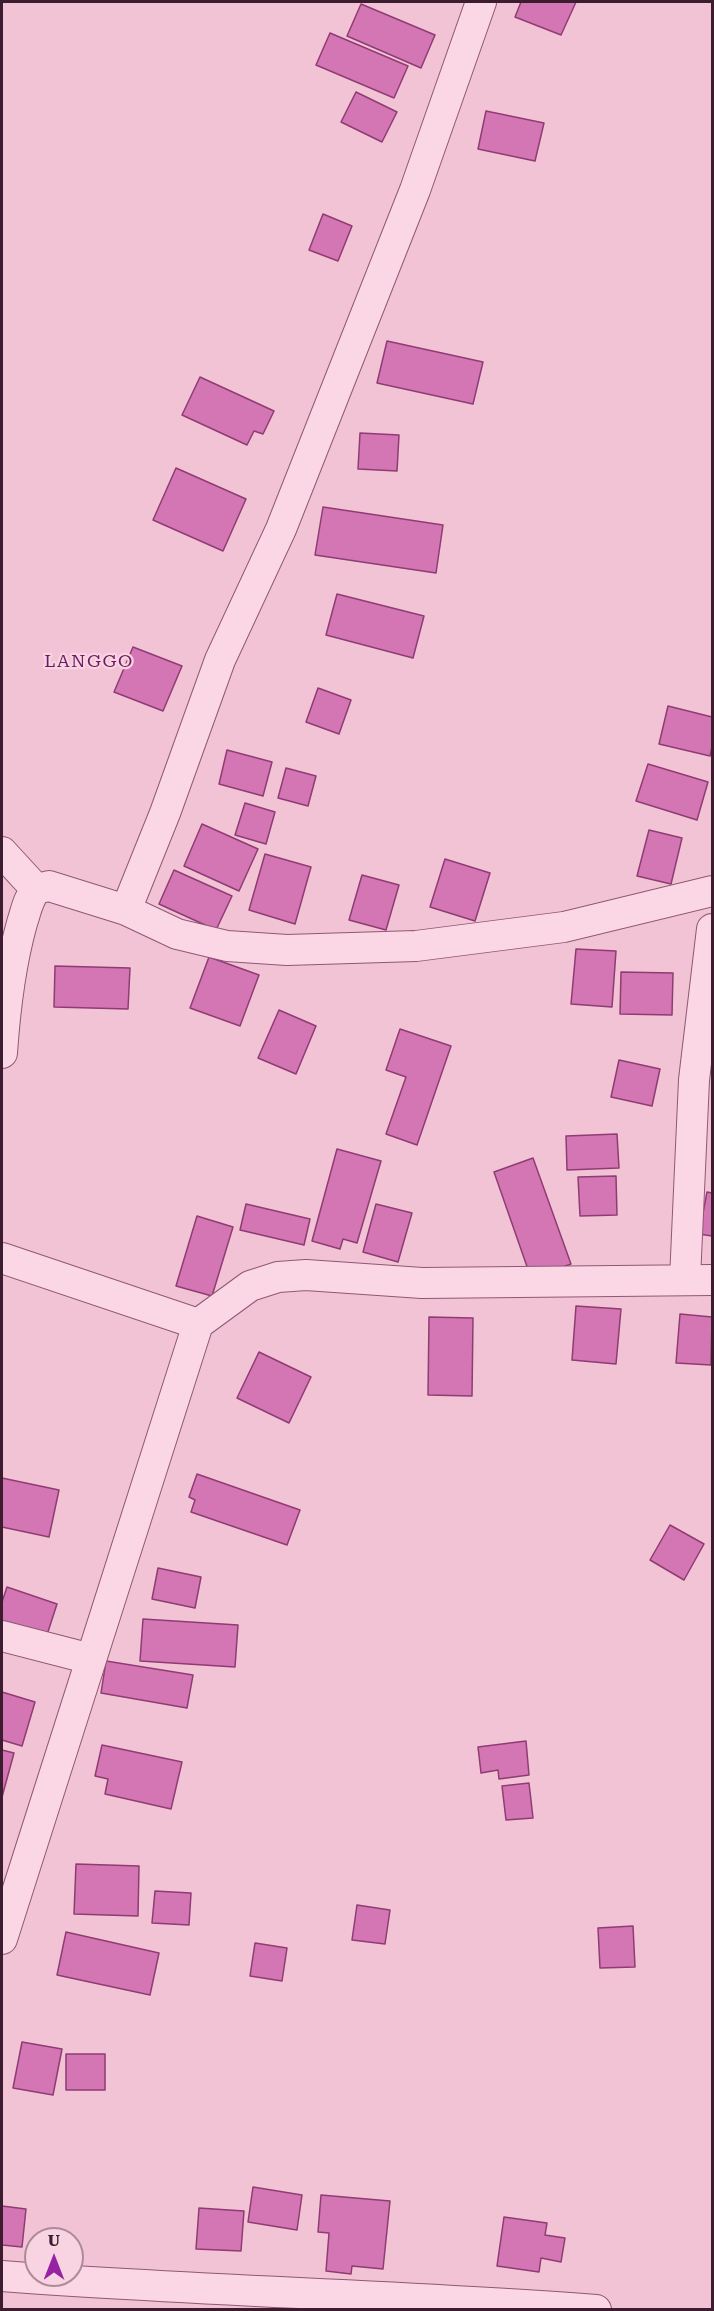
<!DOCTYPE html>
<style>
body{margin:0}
#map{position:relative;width:714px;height:2311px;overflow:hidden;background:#f2c3d4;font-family:"Roboto Serif",serif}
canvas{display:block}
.frame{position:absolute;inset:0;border:3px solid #3c1d2f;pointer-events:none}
.north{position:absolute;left:24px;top:2227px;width:60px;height:60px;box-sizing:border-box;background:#f8d3e1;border:2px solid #ad8a9a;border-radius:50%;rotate:0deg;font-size:16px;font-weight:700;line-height:24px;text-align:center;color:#3c1d2f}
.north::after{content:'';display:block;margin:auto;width:21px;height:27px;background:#9723a2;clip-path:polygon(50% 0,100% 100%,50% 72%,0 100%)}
</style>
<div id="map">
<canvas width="714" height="2311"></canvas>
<div class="frame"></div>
<div class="north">U</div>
</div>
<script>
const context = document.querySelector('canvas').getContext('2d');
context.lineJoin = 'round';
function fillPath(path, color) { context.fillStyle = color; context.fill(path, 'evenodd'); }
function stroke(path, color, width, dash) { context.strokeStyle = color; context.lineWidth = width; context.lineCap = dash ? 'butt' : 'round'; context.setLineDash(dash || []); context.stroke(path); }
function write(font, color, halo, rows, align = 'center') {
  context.font = font + ' "Roboto Serif",serif'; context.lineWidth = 4.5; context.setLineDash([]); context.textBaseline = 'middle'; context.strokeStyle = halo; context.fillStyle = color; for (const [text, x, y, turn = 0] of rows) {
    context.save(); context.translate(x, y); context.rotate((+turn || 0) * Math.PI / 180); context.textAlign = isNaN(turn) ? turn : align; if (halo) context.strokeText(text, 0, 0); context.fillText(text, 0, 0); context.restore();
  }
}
const building = new Path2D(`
 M521 2H576L561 35 515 17Z
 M361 4 435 35 421 68 347 36Z
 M330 33 408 66 394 98 316 65Z
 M356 92 397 112 382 142 341 122Z
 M486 111 544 123 535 161 478 149Z
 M323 214 352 226 338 261 309 250Z
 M387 341 483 362 473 404 377 383Z
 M200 377 274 411 263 434 254 431 247 445 182 415Z
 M360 433 399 435 397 471 358 469Z
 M176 468 246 499 223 551 153 520Z
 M323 507 443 525 436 573 315 555Z
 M337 594 424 616 413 658 326 635Z
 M133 647 182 666 163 711 114 692Z
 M318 688 351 700 339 734 306 722Z
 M668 706 712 717V747L710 756 659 744Z
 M227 750 272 762 263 796 219 784Z
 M648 764 708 782 697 820 636 801Z
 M286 768 316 776 308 806 278 798Z
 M245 803 275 812 266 844 235 835Z
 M202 824 258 849 239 891 184 866Z
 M649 830 682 838 671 884 637 876Z
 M265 854 311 867 295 924 249 910Z
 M445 859 490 873 475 921 430 907Z
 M174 870 232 896 216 930 159 904Z
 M362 875 399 885 386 930 349 920Z
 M576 949 616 951 612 1007 571 1004Z
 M209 957 259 975 240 1026 190 1008Z
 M55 966 130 968 128 1009 54 1007Z
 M621 972 673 973 672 1015 620 1014Z
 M279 1010 316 1026 296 1074 258 1058Z
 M400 1029 451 1046 417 1145 386 1134 406 1077 386 1070Z
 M619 1060 660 1069 652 1106 611 1097Z
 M617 1134 619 1168 567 1170 566 1136Z
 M337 1149 381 1161 357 1243 343 1239 340 1249 312 1241Z
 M533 1158 571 1264 531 1278 494 1172Z
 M616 1176 617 1215 580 1216 578 1177Z
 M707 1192 712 1193V1236L699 1234Z
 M246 1204 310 1219 304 1245 240 1230Z
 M376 1204 412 1213 398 1262 363 1252Z
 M197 1216 233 1227 212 1296 176 1286Z
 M576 1306 621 1309 616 1364 572 1360Z
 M680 1314 712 1317 711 1365 676 1363Z
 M429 1317 473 1318 472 1396 428 1395Z
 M259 1352 311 1377 289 1423 237 1398Z
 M197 1474 300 1510 287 1545 191 1512 195 1500 189 1497Z
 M2 1478 59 1490 49 1537 2 1527Z
 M670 1525 704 1544 684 1580 650 1560Z
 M158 1568 201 1577 195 1608 152 1599Z
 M7 1587 57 1604 45 1641 2 1626V1602Z
 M143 1619 238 1625 235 1667 140 1661Z
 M106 1661 193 1675 187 1708 101 1693Z
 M2 1692 35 1702 22 1746 2 1740Z
 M526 1741 529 1775 499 1779 498 1770 481 1773 478 1747Z
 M102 1745 182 1762 171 1809 105 1794 108 1779 95 1776Z
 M2 1750 14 1753 2 1797Z
 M529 1783 533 1818 506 1820 502 1786Z
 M76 1864 139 1866 138 1916 74 1914Z
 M155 1891 191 1893 189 1925 152 1923Z
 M357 1905 390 1910 385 1944 352 1940Z
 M633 1926 635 1967 600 1968 598 1928Z
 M66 1932 159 1953 150 1995 57 1975Z
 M255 1943 287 1948 282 1981 250 1976Z
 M22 2042 62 2049 53 2095 13 2088Z
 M66 2054H105V2090H66Z
 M253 2187 302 2195 297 2230 248 2222Z
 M321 2195 390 2201 383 2269 352 2266 351 2274 326 2271 329 2233 318 2232Z
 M2 2206 26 2209 22 2247 2 2245Z
 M199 2208 244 2211 241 2251 196 2249Z
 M504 2217 547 2223 545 2235 565 2238 561 2262 541 2258 539 2272 497 2266Z`);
fillPath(building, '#d376b3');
stroke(building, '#8f3c74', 1.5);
const street = new Path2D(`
 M2 852 36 889
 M126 910 165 813 220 660 281 529 415 190 481 2
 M2 1053C5 1009 10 966 22 923 26 911 28 899 36 889L49 886 126 910 177 934 227 946 287 950 416 946 564 927 712 891
 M2 1258 198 1324
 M685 1279 694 1080 712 929
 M2 1636 91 1659
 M2 1939 198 1324 250 1286 278 1277 306 1275 422 1283 712 1280
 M2 2276C199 2291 398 2295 596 2310`);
stroke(street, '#8e5875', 32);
stroke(street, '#fbd7e5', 30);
context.letterSpacing = '1.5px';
write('18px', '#6c1961', '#f8d3e1', [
 ["LANGGO",89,662]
]);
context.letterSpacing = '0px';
</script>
